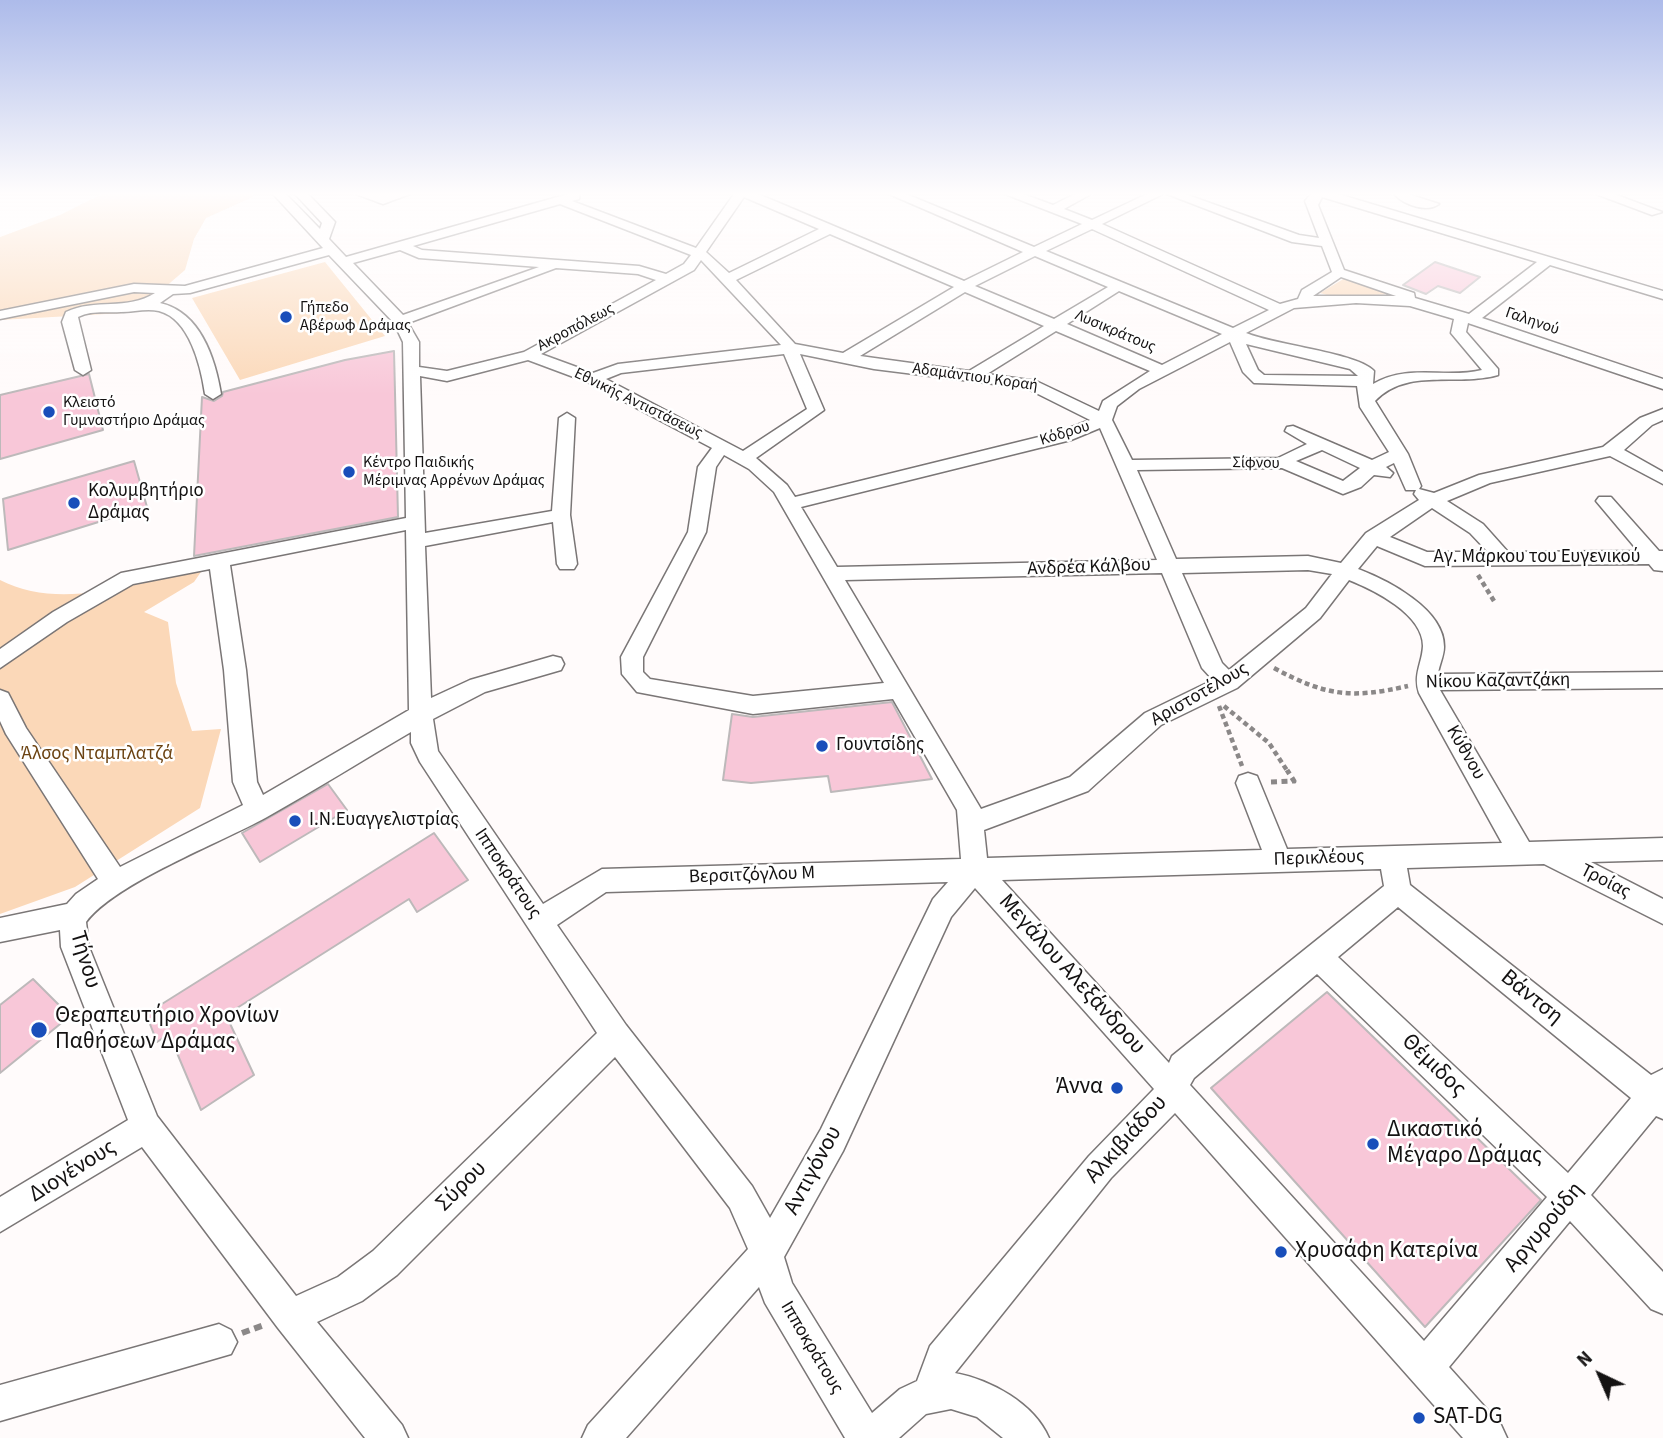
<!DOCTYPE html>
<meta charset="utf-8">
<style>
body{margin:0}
#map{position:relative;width:1663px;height:1438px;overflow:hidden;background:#fffbfb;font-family:"Source Sans 3",sans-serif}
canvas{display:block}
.north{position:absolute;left:1565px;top:1340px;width:70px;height:70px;-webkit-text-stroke:5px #fff;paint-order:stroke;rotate:316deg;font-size:19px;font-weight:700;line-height:28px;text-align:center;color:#141212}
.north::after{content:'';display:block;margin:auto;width:24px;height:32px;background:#141212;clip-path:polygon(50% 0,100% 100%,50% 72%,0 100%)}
</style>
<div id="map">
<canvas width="1663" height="1438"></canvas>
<div class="north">N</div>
</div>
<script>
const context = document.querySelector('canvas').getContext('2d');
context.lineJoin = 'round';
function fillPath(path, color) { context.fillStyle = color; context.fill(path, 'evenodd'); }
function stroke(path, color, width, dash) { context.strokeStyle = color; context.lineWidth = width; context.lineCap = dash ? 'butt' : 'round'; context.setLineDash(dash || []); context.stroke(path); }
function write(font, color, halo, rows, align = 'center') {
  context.font = font + ' "Source Sans 3",sans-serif'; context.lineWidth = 5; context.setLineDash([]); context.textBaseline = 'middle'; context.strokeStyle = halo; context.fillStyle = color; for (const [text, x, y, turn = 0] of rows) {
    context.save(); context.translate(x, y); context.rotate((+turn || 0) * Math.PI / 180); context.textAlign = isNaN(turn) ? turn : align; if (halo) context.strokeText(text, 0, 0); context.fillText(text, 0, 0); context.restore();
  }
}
fillPath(new Path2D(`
 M102 194H252L253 197 206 218 194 239 185 270 148 302 124 313 0 320V237L60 215Z
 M325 262 385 336 240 380 192 298Z
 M1345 278 1394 294 1334 297 1320 293Z
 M203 569 194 582 144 612 168 622 176 683 192 731 221 729 200 808 75 887 0 914V580C61 612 139 582 203 569Z`), '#fbd8b8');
const building = new Path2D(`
 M1435 262 1480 277 1460 293 1438 286 1426 294 1403 285Z
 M394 351 398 517 194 556 202 397 214 401 222 396 223 392 345 360Z
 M89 374 103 430 0 459V395Z
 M134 461 147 507 8 550 3 499Z
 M892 702 932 779 831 792 828 776 751 783 723 780 732 714 753 717Z
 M328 784 347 810 260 862 242 833Z
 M434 833 468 880 417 912 409 899 226 1015 254 1075 201 1110 169 1034 157 1042 146 1014Z
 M33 979 70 1016 0 1073V1005Z
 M1327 992 1541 1200 1425 1327 1211 1088Z`);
fillPath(building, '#f8c7d8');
stroke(building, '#bdb9ba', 2);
const minor = new Path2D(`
 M273 194H286L320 229 322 223 295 194H308L335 222 329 239 346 257 568 194H580L579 199 572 201 696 248 734 194H758L964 281 1023 252 889 194H906L1034 247 1082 224 1005 194H1023L1053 205 1075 194H1091L1064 209 1092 220 1147 194H1163L1102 224 1280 304 1298 299 1302 290 1332 272 1322 246 1292 242 1167 194H1185L1299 235 1319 238 1305 201 1311 194H1338L1663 291V299L1550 265 1482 318 1663 379V389L1468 323 1466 332 1498 369V375C1456 387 1408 367 1375 401L1408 454 1421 486 1419 489 1434 493 1479 475 1603 447 1640 418 1663 409V420L1652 425 1624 450 1663 472V484L1610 456 1490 483 1447 501 1483 524 1508 552 1638 551 1596 501 1599 497H1611L1659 551H1663V571L1654 570 1649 564 1425 566 1377 546 1358 569C1387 580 1445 609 1444 647 1444 656 1439 665 1438 674L1663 672V688L1440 690 1529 842 1663 838V860L1591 862 1663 899V924L1544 864 1407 868 1410 885 1651 1075 1663 1069V1119L1656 1116 1591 1195 1663 1272V1314L1651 1309 1570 1221 1449 1367 1501 1425 1507 1438H1463L1175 1113 1111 1178 955 1373C991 1380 1034 1403 1049 1438H1003L977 1417 951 1409 926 1414 899 1438H845L765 1303 759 1287 626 1438H582L588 1425 748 1249 730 1208 615 1057 397 1275 362 1301 317 1322 402 1425 408 1438H365L278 1328 142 1147 0 1232V1197L128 1120 61 947 60 930 0 942V918L67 904 76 894 98 879 6 734 0 721V690L8 693 26 728 120 867 243 805 233 782 224 670 210 569 133 584 67 622 0 668V649L53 612 121 573 406 518 403 342 394 323 329 255 190 293 173 294 160 303C200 312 215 358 221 394L213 399 205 394C201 367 190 319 159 311 146 308 134 312 121 312 106 313 91 310 78 317L91 370 83 375 75 370 62 322 66 312C95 298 127 311 155 293L134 292 0 319V311L134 284 185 286 323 248ZM744 197 819 229 729 273 706 252ZM1322 197 1537 262 1469 314 1415 298 1414 293 1344 270 1318 205ZM560 204 691 255 684 264 666 274 639 266 422 250 413 246ZM1092 229 1269 310 1233 328 1046 251ZM830 234 954 287 843 353 795 344 736 280ZM400 250 419 258 539 267 403 315 353 263ZM1035 256 1108 287 1054 319 975 286ZM701 260 781 345 618 364 593 373 541 354 694 270ZM556 268 638 274 656 280 524 352 447 371 419 367V342L408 323ZM1341 277 1396 296H1313ZM1119 291 1222 334 1162 365 1067 324ZM965 292 1044 326 969 371 860 356ZM1356 303 1410 306 1454 319 1451 333 1482 370C1445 379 1409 363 1373 384L1374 371C1358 353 1275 345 1246 333L1294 308ZM1056 331 1150 371 1103 401 1099 411 1036 381 987 374ZM1230 342 1243 372 1254 383 1357 386 1360 407 1389 452 1372 460 1293 426 1287 427 1285 431 1307 444 1278 458 1132 460 1112 420 1117 406 1139 389ZM1246 344 1350 369 1358 376 1264 375 1258 370ZM784 354 807 409 743 451 606 379 621 373ZM800 354 874 369 1026 388 1090 420 1059 432 795 497 787 485 756 458 824 410ZM528 360 587 382 712 448 698 467 688 532 621 657 622 674 637 692 753 714 893 699 957 810 961 859 602 869 543 904 438 751 433 719 485 692 561 670 564 664 561 658 553 656 470 680 431 698 425 546 553 522 557 564 560 569H574L577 564 570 515 575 418 567 413 559 418 552 511 425 533 420 376 447 381ZM1100 428 1157 560 837 567 801 507 1071 440ZM1322 450 1360 468 1343 481 1296 461ZM724 455 749 469 774 492 884 683 753 696 650 679 643 672V657L706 532 716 467ZM1394 463 1406 490H1416L1414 494 1419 500 1366 533 1341 563 1308 556 1176 559 1137 470 1282 468 1343 494 1361 487 1374 475 1390 477 1393 473 1386 467ZM1432 508 1470 533 1488 552H1427L1390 537ZM406 530 409 710 263 795 257 782 246 670 230 565ZM1308 570 1332 574 1306 608 1229 670 1222 663 1182 573ZM1162 573 1202 668 1213 680 1145 713 1070 777 981 809 845 580ZM1349 580C1374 590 1423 614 1423 646 1422 664 1413 674 1419 693L1502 843 1287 849 1257 776 1248 773 1239 776 1236 783 1262 850 987 858 984 830 1088 791 1161 725 1237 688 1320 618ZM411 732V743L420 762 597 1033 373 1251 338 1277 296 1296 157 1116 89 947 86 922C115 883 220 843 267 817 315 790 363 760 411 732ZM1381 869 1384 886 1172 1056 1169 1063 1002 880ZM948 882 933 899 821 1129 770 1218 752 1186 626 1025 557 925 606 892ZM975 888 1154 1089 1089 1156 930 1346 917 1381 900 1389 872 1413 792 1283 784 1257 843 1151 951 917ZM1398 907 1631 1098 1568 1173 1338 957ZM1317 974 1547 1197 1424 1341 1190 1085 1194 1078Z
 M356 194H410L383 204Z
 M1394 194H1408L1439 204C1427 213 1404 205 1394 194Z
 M1596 194H1614L1662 212 1652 215Z
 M219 1324 231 1330 237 1342 231 1354 0 1421V1385Z`);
stroke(minor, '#7a7676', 3);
stroke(new Path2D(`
 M1478 575 1494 601
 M1274 668C1326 696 1351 699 1408 686
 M1219 706 1242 766
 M1224 706 1269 743 1288 772`), '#8b8888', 4.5, [5, 3.5]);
stroke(new Path2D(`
 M1271 782 1294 781 1287 770`), '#8b8888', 5, [6, 4.5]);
stroke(new Path2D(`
 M242 1333 264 1325`), '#8b8888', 6, [8, 5]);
fillPath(minor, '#fff');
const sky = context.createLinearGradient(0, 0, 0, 395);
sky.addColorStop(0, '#adbbea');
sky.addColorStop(0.49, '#fffdfd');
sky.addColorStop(1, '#fffdfd00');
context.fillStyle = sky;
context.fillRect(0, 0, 1663, 395);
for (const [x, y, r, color] of [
 [286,317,7,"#194eba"],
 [49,412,7,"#194eba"],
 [349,472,7,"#194eba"],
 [74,503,7,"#194eba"],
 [822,746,7,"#194eba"],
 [295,821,7,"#194eba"],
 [39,1030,9,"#194eba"],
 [1117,1088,7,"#194eba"],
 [1373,1144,7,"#194eba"],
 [1281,1252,7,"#194eba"],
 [1419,1418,7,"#194eba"]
]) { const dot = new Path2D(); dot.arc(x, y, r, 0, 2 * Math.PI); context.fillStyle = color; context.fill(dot); stroke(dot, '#fff', 2.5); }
write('16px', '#141212', '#fff', [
 ["Γήπεδο",300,308],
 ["Αβέρωφ Δράμας",300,326],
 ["Κλειστό",63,403],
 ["Γυμναστήριο Δράμας",63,421],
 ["Κέντρο Παιδικής",363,463],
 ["Μέριμνας Αρρένων Δράμας",363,481]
], 'left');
write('16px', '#141212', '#fff', [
 ["Γαληνού",1532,322,19],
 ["Ακροπόλεως",576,328,-28],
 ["Λυσικράτους",1115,332,23],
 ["Αδαμάντιου Κοραή",975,378,8],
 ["Εθνικής Αντιστάσεως",638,404,26],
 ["Κόδρου",1065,434,-17],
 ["Σίφνου",1256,464,1]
]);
write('19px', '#141212', '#fff', [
 ["Κολυμβητήριο",88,492],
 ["Δράμας",88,514],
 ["Γουντσίδης",836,746],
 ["Ι.Ν.Ευαγγελιστρίας",309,821]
], 'left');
write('19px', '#141212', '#fff', [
 ["Αγ. Μάρκου του Ευγενικού",1537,558],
 ["Ανδρέα Κάλβου",1089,568,-2],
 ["Νίκου Καζαντζάκη",1498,682,-1],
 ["Αριστοτέλους",1200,695,-30],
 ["Κύθνου",1465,753,60],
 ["Περικλέους",1319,859,-2],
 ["Ιπποκράτους",507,874,56],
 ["Βερσιτζόγλου Μ",752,876,-2],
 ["Τροίας",1605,882,27],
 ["Ιπποκράτους",811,1348,59]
]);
write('19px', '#6c4312', '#fff', [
 ["Άλσος Νταμπλατζά",97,755]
]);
write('23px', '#141212', '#fff', [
 ["Τήνου",84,960,73],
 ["Μεγάλου Αλεξάνδρου",1071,975,48],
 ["Βάντση",1531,998,39],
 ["Θέμιδος",1433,1066,44],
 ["Αλκιβιάδου",1127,1140,-48],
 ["Αντιγόνου",814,1171,-62],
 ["Διογένους",73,1172,-32],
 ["Σύρου",462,1187,-45],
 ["Αργυρούδη",1545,1228,-50]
]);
write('23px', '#141212', '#fff', [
 ["Θεραπευτήριο Χρονίων",55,1017],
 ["Παθήσεων Δράμας",55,1043],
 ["Άννα",1103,1088,"right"],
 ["Δικαστικό",1387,1131],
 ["Μέγαρο Δράμας",1387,1157],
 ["Χρυσάφη Κατερίνα",1295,1252],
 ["SAT-DG",1433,1418]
], 'left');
</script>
